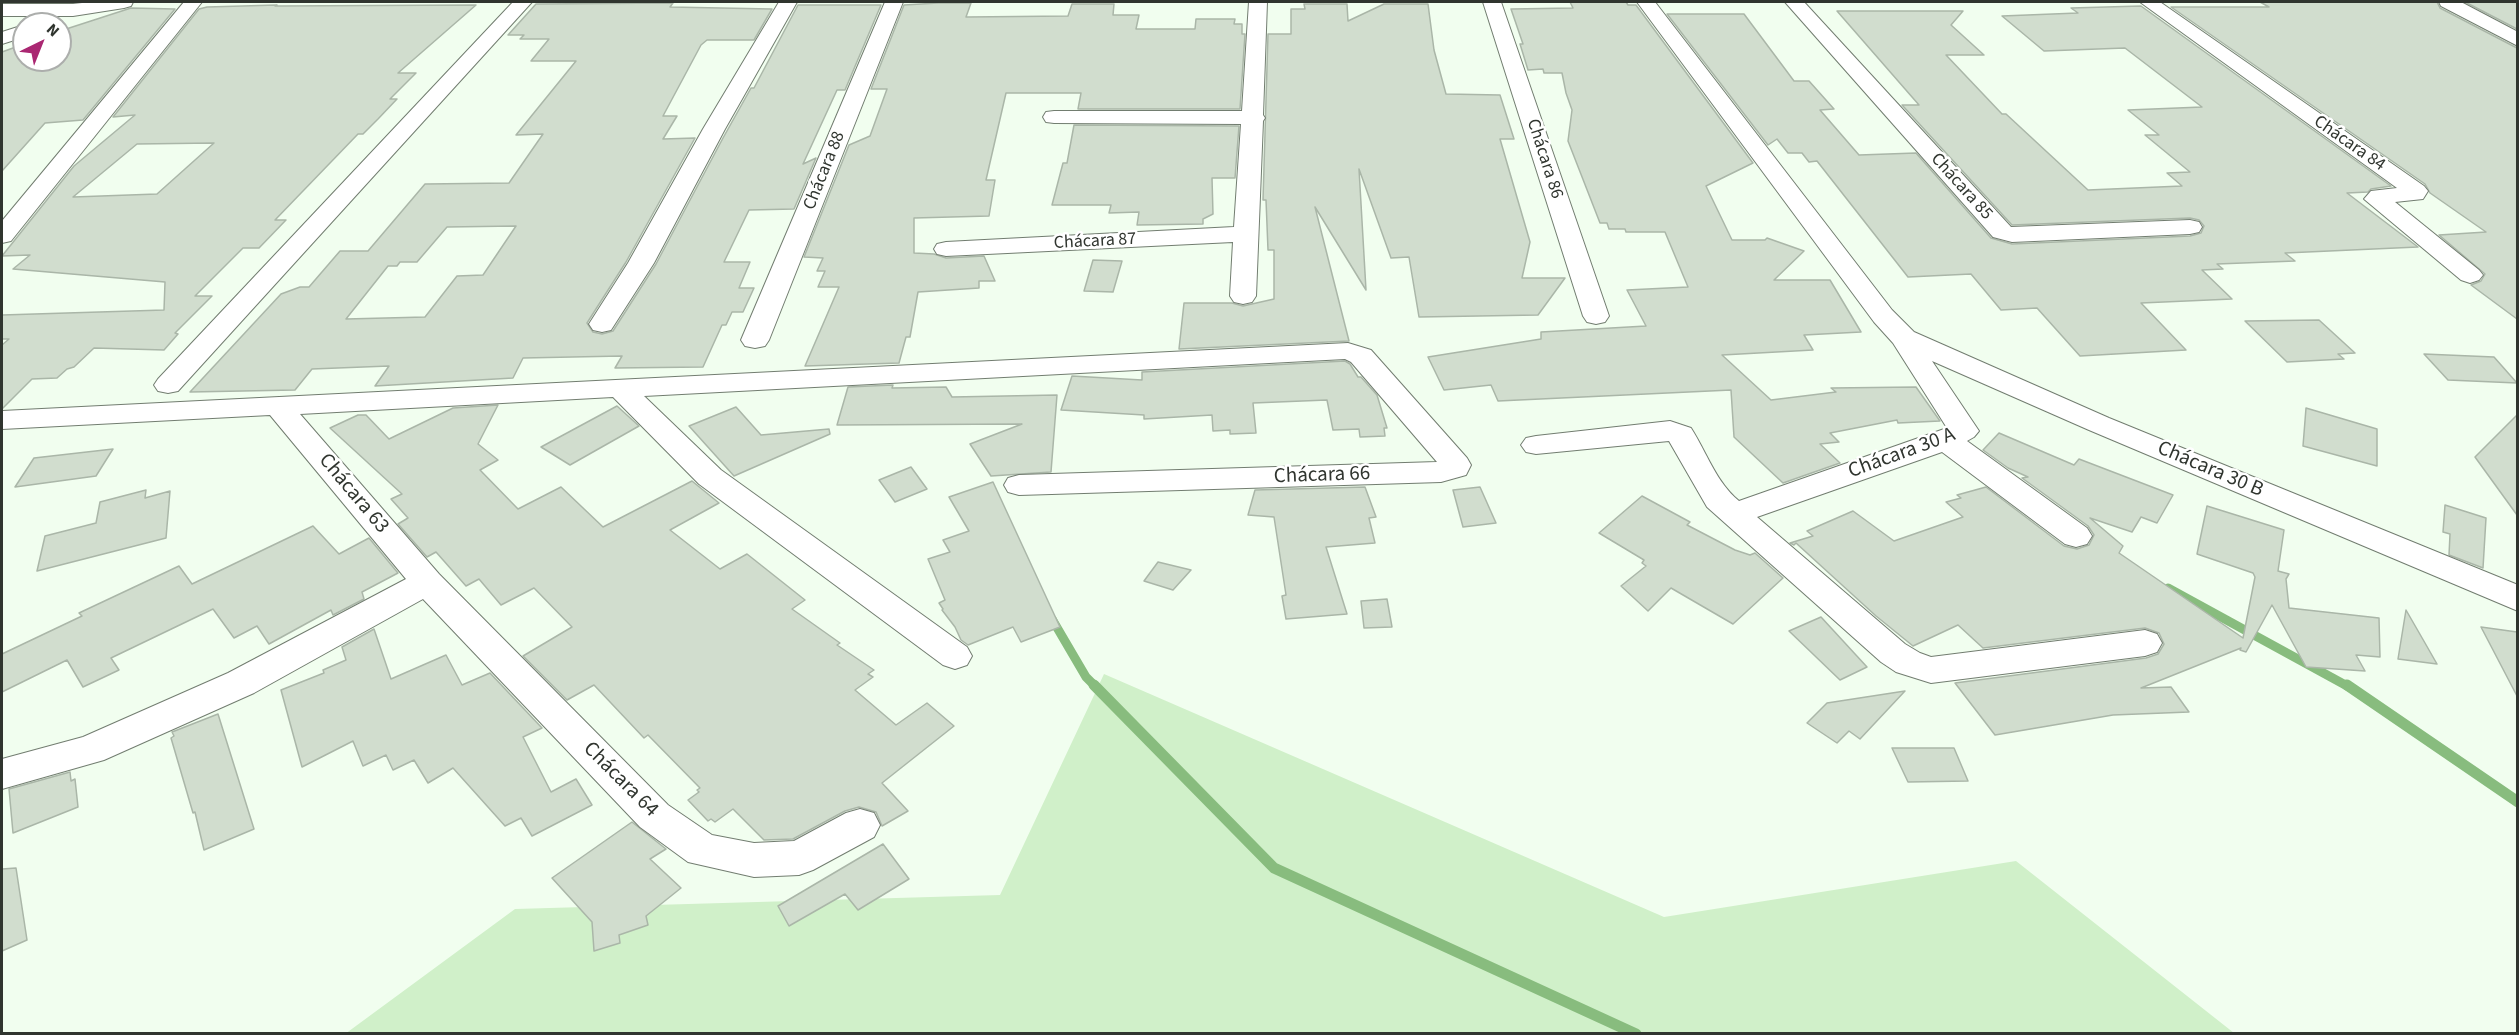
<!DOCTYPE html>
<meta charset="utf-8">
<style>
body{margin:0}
#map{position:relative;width:2519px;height:1035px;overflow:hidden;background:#f1feef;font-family:"Source Sans 3",sans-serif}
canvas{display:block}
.frame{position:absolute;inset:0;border:3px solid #30352f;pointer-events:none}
.north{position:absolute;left:12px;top:12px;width:60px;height:60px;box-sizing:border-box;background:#fff;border:2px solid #acaeac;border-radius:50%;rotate:43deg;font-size:16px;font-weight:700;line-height:24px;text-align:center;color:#30352f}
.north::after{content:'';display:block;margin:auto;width:21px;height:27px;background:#aa2772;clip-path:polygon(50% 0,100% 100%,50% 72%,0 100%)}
</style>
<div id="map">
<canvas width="2519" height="1035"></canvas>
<div class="frame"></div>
<div class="north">N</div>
</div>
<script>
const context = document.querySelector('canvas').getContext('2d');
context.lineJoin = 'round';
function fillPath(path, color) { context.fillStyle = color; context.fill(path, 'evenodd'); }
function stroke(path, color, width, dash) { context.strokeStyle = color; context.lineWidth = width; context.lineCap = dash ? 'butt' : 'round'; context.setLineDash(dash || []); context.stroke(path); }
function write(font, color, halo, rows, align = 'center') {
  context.font = font + ' "Source Sans 3",sans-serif'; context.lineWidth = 5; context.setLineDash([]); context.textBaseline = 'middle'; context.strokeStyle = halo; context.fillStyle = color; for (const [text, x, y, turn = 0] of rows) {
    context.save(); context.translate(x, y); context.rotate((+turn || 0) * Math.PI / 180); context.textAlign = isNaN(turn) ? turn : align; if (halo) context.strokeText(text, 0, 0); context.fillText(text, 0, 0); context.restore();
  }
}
fillPath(new Path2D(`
 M1104 674 1664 917 2016 861 2234 1033 345 1034 515 909 1000 895Z`), '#d0f0c9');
stroke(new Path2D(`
 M2168 588 2349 687
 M1052 619 1086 677 1096 687`), '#88bc7e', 9);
stroke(new Path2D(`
 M1094 685 1274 868 1636 1034
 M2347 685 2518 802`), '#88bc7e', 11);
const building = new Path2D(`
 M1570 2H1626L1628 5H1636L1753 163 1706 186 1732 240H1765L1767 238 1804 251 1774 280H1830L1861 332 1804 335 1813 350 1722 355 1771 400 1836 392 1831 388 1916 387 1940 421 1898 423 1897 420 1830 433 1839 442 1820 444 1840 463 1783 483 1734 437 1731 390 1498 401 1491 385 1444 390 1428 357 1541 339V332L1646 326 1627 290 1688 287 1665 232H1626L1625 229H1609L1607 223H1600L1568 141 1572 110 1566 93 1562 73H1544L1543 69 1528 70 1520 44H1523L1511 9 1573 8Z
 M2260 2H2437L2440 8 2517 48V319L2471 285 2481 281 2485 274 2439 235 2486 232 2430 193 2425 184 2171 7H2269Z
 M2465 2H2517V29Z
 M673 3 670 7 772 9 754 40H707L701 45 663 116H677L663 139 695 138 626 262 587 323 593 332 602 334 613 331 656 264 723 138 751 88H754L798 5H881L845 90H837L803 164 816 158 794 209 749 210 724 262H750L739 288H754L743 312H732L726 325H722L703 367 615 368 622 356 523 358 513 378 375 386 389 366 312 369 295 390 190 392 281 294 300 287H309L340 251H368L425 184 509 183 543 134 516 135 576 61H531L549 39H520L524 35H508L536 4ZM516 226 483 275 457 276 425 317 346 319 388 266H397L400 262H417L447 227Z
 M938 3H971L966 17 1068 16 1072 4H1114L1113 15H1139L1136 29H1195L1196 19H1235L1234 24H1242V34H1245L1240 109H1078L1081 93H1006L986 180H995L989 216 914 218V253L934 254 946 258 984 256 995 281H979V288L918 292 910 337H906L899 363 805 366 839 287H818L825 271H817L823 258 804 257 849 145 870 136 887 89H871L904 5Z
 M1304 4H1347L1348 21 1384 4H1428L1434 50 1446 94 1500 95 1514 139H1500L1530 242 1522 278H1565L1538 315 1419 317 1409 257 1391 258 1359 169 1366 290 1315 207 1349 341 1179 349 1184 303H1232L1243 306 1274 299V250H1268L1266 200H1263L1268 34H1291V9H1305Z
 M277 5 275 6 476 5 398 73H416L390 99H397L378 119 363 134H358L275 220H286L259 248H243L195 296H212L175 333 178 334 164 350 94 348 74 367 67 369 57 378 32 379 2 409V345L9 339H2V315L164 310 165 282 13 269 30 255 2 256 74 166 135 115 113 117 199 9 207 7ZM214 143 157 194 73 197 137 144Z
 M2141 6 2391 186 2371 189 2368 192 2347 193 2418 247 2285 253 2295 261 2217 264 2223 269 2202 270 2232 299 2141 303 2186 350 2080 356 2037 308 2001 310 1971 274 1908 277 1817 161 1809 162 1802 153H1788L1777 139 1768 145 1667 14H1744L1794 81H1809L1834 109 1820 110 1859 155 1916 153 1991 238 2012 244 2190 236 2201 233 2204 226 2199 220 2190 218 2012 225 1902 105H1919L1837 11H1963L1951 25 1984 55H1946L2002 114H2006L2088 190 2182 186 2167 173 2190 172 2145 135H2159L2128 110 2202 107 2125 48 2044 51 2002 16 2078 13 2071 8Z
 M131 8 175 9 83 120 45 123 2 171V52L24 44V60H60V31Z
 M1074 125 1239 126 1235 178H1212L1213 214 1203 219V224L1137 225 1139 212 1109 213 1111 205H1052L1063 163H1067Z
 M1093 260 1122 261 1113 292 1084 291Z
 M2319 320 2355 353 2338 354 2344 359 2287 362 2245 321Z
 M2424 354 2494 357 2517 383 2448 380Z
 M1345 361 1350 364 1358 377H1361L1377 395 1387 428H1384L1385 436 1360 437 1359 429 1333 430 1327 400 1253 403 1256 433 1230 434V430L1213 431 1212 415 1144 419V415L1061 410 1072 376 1142 380V372Z
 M893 385 892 388 946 387 952 397 1057 395 1051 472 991 476 970 444 1022 424 837 425 848 387Z
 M498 405 478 444 498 460 480 470 518 509 561 487 603 527 692 481 719 503 670 530 720 569 747 554 805 600 792 609 840 643 837 645 874 670 868 674 873 677 855 690 896 725 927 703 954 726 882 783 908 811 882 826 876 812 859 807 845 811 793 839 764 840 733 809 715 822 711 819 708 821 688 800 699 792 697 790 700 788 648 735 644 738 594 685 567 700 523 656 572 627 534 588 501 605 479 579 466 586 436 552 427 557 398 524 408 518 391 499 402 494 330 428 358 415H366L389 439 453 408Z
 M617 406 639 426 570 465 541 447Z
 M736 407 761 435 829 429 830 434 734 476 689 426Z
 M2306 408 2377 429V466L2303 446Z
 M2517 415V515L2475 457Z
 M1999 433 2074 465 2079 459 2173 495 2157 523 2141 517 2132 532 2090 518 2123 546 2119 553 2243 638 2255 577 2253 573 2197 554 2207 506 2284 530 2278 571 2289 574 2286 579 2289 608 2379 618 2380 657 2356 655 2365 671 2306 667 2272 605 2246 652 2240 650 2241 648 2141 688 2171 687 2189 712 2113 715 1995 735 1955 683 2146 658 2158 654 2164 644 2159 633 2145 628 1983 648 1958 625 1913 646 1876 616 1796 543 1794 545 1790 543 1813 536 1807 531 1853 511 1894 541 1963 517 1946 502 1961 498 1957 495 1986 487 2064 546 2077 549 2089 545 2094 535 2088 526 2022 478 2028 477 2008 468 1983 450Z
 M113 449 96 476 15 487 34 458Z
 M911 467 927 489 895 502 879 480Z
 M993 482 1060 627 1021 642 1013 627 968 645 961 640 955 627 942 610 943 609 939 603 945 600 928 559 950 552 943 540 969 531 949 497Z
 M1365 487 1376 517 1369 518 1375 543 1326 547 1347 614 1286 619 1282 596 1286 595 1274 517 1248 515 1255 490Z
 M1480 487 1496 523 1463 527 1453 490Z
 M146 490 145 498 170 491 166 538 37 571 45 536 96 523 100 502Z
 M1642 496 1690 522 1687 525 1735 550 1750 555 1755 553 1783 578 1733 624 1671 588 1648 611 1621 586 1646 566 1642 563 1644 560 1599 533Z
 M2445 505 2486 518 2483 568 2449 555 2450 534 2443 532Z
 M313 526 339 554 369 538 398 573 362 592 364 599 333 615 331 610 269 644 257 626 234 638 213 609 111 658 119 670 83 687 67 660 2 692V654L82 616 79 613 179 566 192 584Z
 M1158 562 1191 570 1173 590 1144 581Z
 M1387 599 1392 627 1364 628 1361 601Z
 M2406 610 2425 643 2437 664 2398 659Z
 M1821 617 1867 667 1840 680 1789 631Z
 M2481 627 2517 632V696Z
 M374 629 391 679 446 655 462 685 490 673 542 728 523 737 551 792 576 779 592 805 532 836 521 818 505 826 453 768 428 783 414 760 393 770 386 755 363 766 353 741 302 767 281 690 324 673 323 670 346 660 342 647Z
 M1905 691 1860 739 1849 731 1837 743 1807 723 1827 703Z
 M218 714 254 829 204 850 195 812 193 813 171 738 174 736 172 732Z
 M1892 748H1954L1968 781 1908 782Z
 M70 772 71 781 75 779 78 807 13 833 9 789Z
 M632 822 666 849 650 859 681 888 646 916 648 925 619 935 620 943 594 951 592 922 552 878Z
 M883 844 909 879 858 910 845 894 789 926 778 906Z
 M16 868 27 940 2 951V869Z`);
fillPath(building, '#d1ddce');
stroke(building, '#aab6a8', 1.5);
const minor = new Path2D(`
 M91 2H133L131 6 124 8 73 16H2V4H73Z
 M184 2H202L11 241 2 243V221Z
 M513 2H532L178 391 168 393 158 391 154 385 158 379Z
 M779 2H797L725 129 654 263 611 330 602 332 593 330 589 324 628 263 703 129Z
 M885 2H903L769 340 765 346 755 348 745 346 741 340Z
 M1249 2H1267L1263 115 1265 118 1263 121 1256 296 1252 302 1243 304 1234 302 1230 296 1233 242 946 256 937 254 934 249 937 244 946 242 1234 227 1241 124 1054 123 1046 122 1043 117 1046 112 1054 111H1242Z
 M1483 2H1501L1609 316 1605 322 1596 324 1587 322 1583 316Z
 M1637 2H1655L1892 310 1914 332 2109 418 2518 585V611L2089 430 1932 361 1979 431 1974 437 1967 441 2087 528 2092 536 2087 544 2076 547 2065 544 1942 452 1757 517 1905 644 1920 653 1931 657 2145 630 2157 634 2162 643 2157 652 2145 656 1931 683 1896 672 1881 662 1707 507 1669 441 1536 454 1526 452 1521 445 1526 438 1536 436 1670 421 1691 428C1707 453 1716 482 1739 501L1947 428 1893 343 1874 322Z
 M1785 2H1804L2011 227 2190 220 2199 222 2202 227 2199 232 2190 234 2012 242 1993 237Z
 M2140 2H2160L2424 186 2428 191 2423 199 2395 202 2479 270 2483 275 2479 280 2470 283 2461 280 2364 199 2371 191 2397 188Z
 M2439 2H2461L2518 32V46L2441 6Z
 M24 25V37L2 44V32Z
 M1348 343 1371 350 1467 458 1471 465 1466 475 1441 482 1019 495 1008 492 1004 485 1008 478 1019 475 1437 462 1351 362 1345 359 644 396 721 470 967 647 972 656 967 665 955 669 943 665 699 484 613 397 300 414 439 574 668 805 712 835 754 843 794 841 846 813 860 809 874 813 880 825 874 837 813 870 799 875 754 877 688 862 640 827 423 599 254 693 104 760 2 789V759L83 737 228 673 406 579 270 415 2 429V411Z`);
stroke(minor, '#727d70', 2);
fillPath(minor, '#fff');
write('18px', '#30352f', '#fff', [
 ["Chácara 84",2349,144,35],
 ["Chácara 86",1544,159,72],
 ["Chácara 88",825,171,-68],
 ["Chácara 85",1961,187,48],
 ["Chácara 87",1095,242,-3]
]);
write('21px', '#30352f', '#fff', [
 ["Chácara 30 A",1902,454,-20],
 ["Chácara 30 B",2210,470,23],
 ["Chácara 66",1322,476,-2],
 ["Chácara 63",353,494,50],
 ["Chácara 64",620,780,45]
]);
</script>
